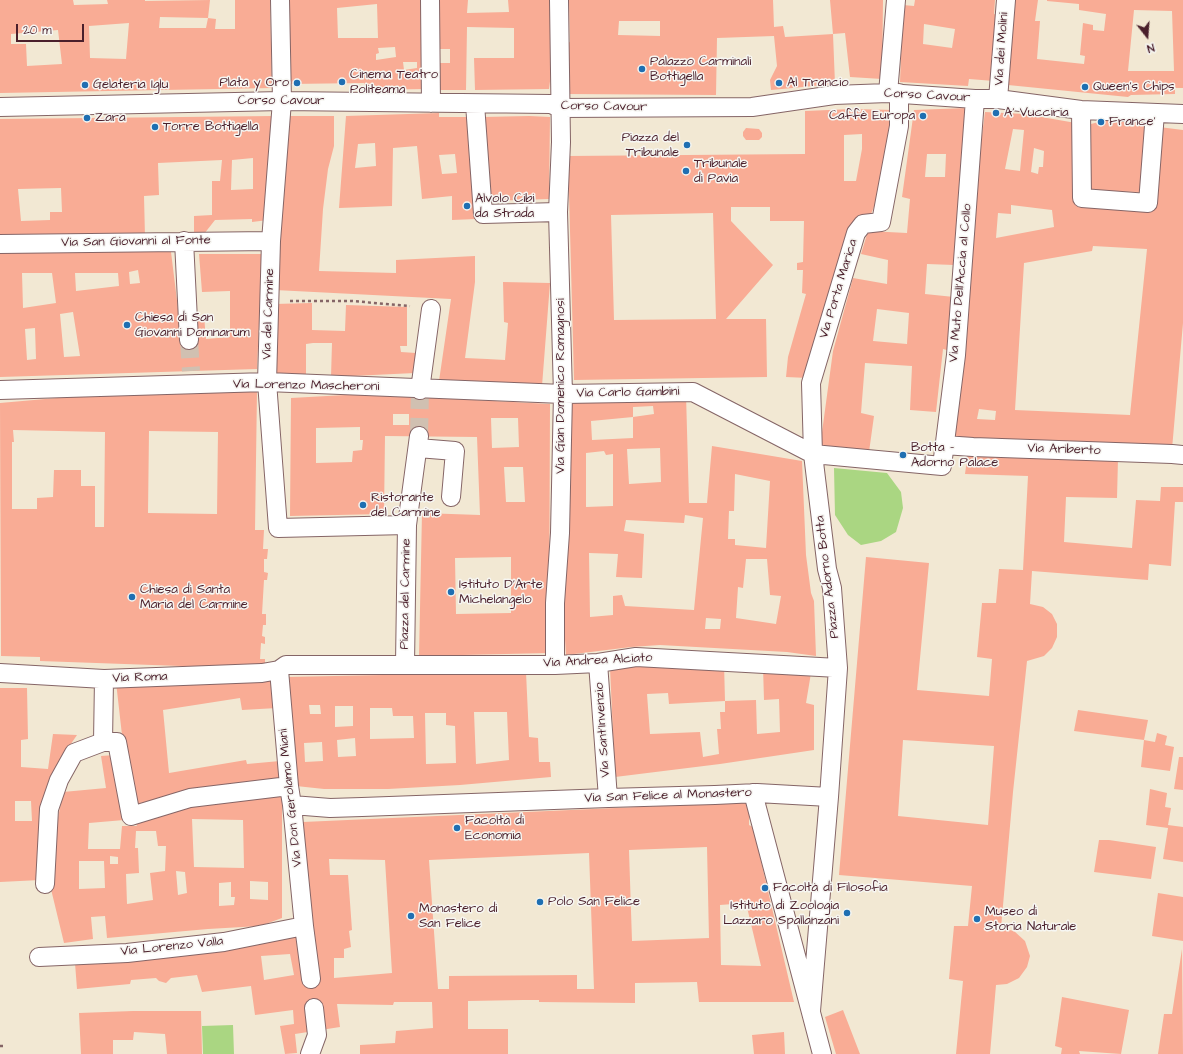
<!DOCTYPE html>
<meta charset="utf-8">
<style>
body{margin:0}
#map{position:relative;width:1183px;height:1054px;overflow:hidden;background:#f2e8d3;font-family:"Architects Daughter",sans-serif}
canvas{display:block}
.north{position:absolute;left:1127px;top:16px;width:40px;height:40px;-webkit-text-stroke:3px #f6f6f2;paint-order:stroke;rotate:163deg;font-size:11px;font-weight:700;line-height:16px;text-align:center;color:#4a1f2b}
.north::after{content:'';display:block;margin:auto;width:14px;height:18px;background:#4a1f2b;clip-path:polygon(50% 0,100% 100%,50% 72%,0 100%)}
.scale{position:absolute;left:16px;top:24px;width:68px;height:18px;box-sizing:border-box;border:2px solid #4a1f2b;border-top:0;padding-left:5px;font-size:12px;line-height:14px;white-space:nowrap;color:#4a1f2b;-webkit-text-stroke:3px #f6f6f2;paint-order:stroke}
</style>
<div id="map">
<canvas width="1183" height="1054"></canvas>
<div class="north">N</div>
<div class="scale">20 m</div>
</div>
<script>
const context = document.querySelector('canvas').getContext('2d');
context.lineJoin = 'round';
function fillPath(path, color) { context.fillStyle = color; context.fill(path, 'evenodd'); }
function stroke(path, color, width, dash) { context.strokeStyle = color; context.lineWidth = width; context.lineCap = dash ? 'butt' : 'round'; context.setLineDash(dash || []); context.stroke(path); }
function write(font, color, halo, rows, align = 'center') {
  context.font = font + ' "Architects Daughter",sans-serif'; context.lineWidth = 3; context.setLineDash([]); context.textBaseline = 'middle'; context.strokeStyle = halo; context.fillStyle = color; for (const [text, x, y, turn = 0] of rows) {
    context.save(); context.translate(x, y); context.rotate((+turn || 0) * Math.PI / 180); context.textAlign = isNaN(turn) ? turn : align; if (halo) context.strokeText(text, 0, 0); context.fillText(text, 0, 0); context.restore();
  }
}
fillPath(new Path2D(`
 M834 468 887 473 901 492 903 508 896 532 881 541 861 545 848 535 835 515Z
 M233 1025 234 1054H203L202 1026Z`), '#aad682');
fillPath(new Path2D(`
 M0 0H73L74 5 108 4 107 0H145V1L210 0 208 18 160 17 159 28H206L208 18 216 19 215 29H235V0H270L272 88 0 93ZM129 23 126 59 90 58 89 26ZM58 30 62 64 27 66 26 44H11V34Z
 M288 0H424L427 89 365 90 364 83 290 84ZM377 4 378 38H338L337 8ZM395 47 396 57 376 60V54L379 53 378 48ZM403 62H417V68L404 70Z
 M435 0H468L467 13 509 12 508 0H556L555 43 549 89 475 90 474 58H514V28L467 27 466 90H436V63H450V49H436Z
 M569 0H773L774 27 783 26 785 37 833 34 835 84 771 90 770 80 777 66 774 36 717 38 716 95 567 94V43L570 42ZM619 21H660V36L618 35Z
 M830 0H883L882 79 850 77 845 33 833 34Z
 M915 0H995L994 14 997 15 994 81 969 79 968 86 900 82 903 5 914 6ZM924 24 955 29 952 48 923 44Z
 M1014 0H1038L1035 21H1040L1037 59 1084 64 1085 56 1080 55 1083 23 1093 25V30L1104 31 1106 14 1079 10V4L1047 1V0H1183V88H1175V94L1131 95 1128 97 1008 85ZM1134 10 1172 11 1174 71H1128Z
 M967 108 954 265 927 264 925 294 954 297 947 350 943 349 936 412 910 410 912 366 865 363 861 413 874 416 869 452 820 447 833 351 853 278 887 284 888 260 861 254 868 231 907 233 910 199 902 197 914 110ZM927 154H946L945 177H925ZM877 309 909 313 907 344 873 341Z
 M852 109 895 110 878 197 871 214 854 225 808 378 786 377 788 357 806 294 802 293 803 270H797V263L803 262 804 221H770V207H731V221L773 265 726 319H766L767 377 574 380 568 156 805 154V111ZM862 134V149L856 181H844V135ZM713 213 716 319 614 320 611 215Z
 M985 112 1024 114 1076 123 1077 207 1153 211 1159 127 1183 130V323L1172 449 952 440 976 182ZM1013 129 1024 130 1020 171 1005 169ZM1034 148 1044 151 1043 167H1039L1038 174 1031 172ZM1011 205 1052 210 1054 227 996 238 998 213 1011 214ZM1093 246 1147 249 1130 415 1015 410 1024 263 1092 251ZM979 409 996 411 995 420 977 419Z
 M439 113V117H472L476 219 452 220V196L422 199 417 146 393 148 392 206 339 208 346 116ZM375 143 376 166 355 168 358 144ZM455 154 457 173 442 174 439 155Z
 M273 116 268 220 252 222V219L215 220 204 234 194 235V216L212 215V181H220L222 160 158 163 159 195 144 196 145 237H0V119ZM253 158V189L231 190 232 160ZM61 188 62 212H50V220L21 221 18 189Z
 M290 116H334V146L328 169 323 209 319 271 396 273V260L475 256V282L465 358 487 359 505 360 508 323 504 322 503 282 550 283 542 386 439 381 451 299 275 290Z
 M529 116 550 117 549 199 488 201 483 117Z
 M1114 118 1148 122 1141 192 1090 191 1091 124Z
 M746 128 759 129 762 133V137L759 140H746L743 136V132Z
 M0 248 75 249 171 252 182 341 190 317H199L204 316 206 339 230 337V291L202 292 199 254H262L257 369 0 377ZM138 270 140 283 130 284 129 272ZM22 273H52L56 303 23 308ZM75 273H118L119 286 76 291ZM73 312 80 356 64 357 60 314ZM35 328 36 359 27 360 25 329Z
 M312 303V330L345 331 346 305 407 307V346H400L401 352 416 353 415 373 331 377 332 343H313L306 344V377H275L274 304Z
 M257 391 255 530H264L263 549H268L267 559H264V572L268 573 267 580H264L262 614H266V625H263L262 636 265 637V644L261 643 260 659H265V669L40 661V657L1 656 0 403 79 396ZM13 430 105 432 104 527H95V486H81V470H54L53 497 37 498V509H12V442H14ZM149 431 218 432 217 514 148 513Z
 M363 394 550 404 549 653 419 656 422 513 480 515 477 437 385 436 384 514 290 516 291 398ZM393 414H409V425H393ZM491 418H518L519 447 492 448ZM360 427V440H363L362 450 353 451 352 462 316 463V428ZM504 467H523L525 502H506ZM511 557V613L456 614 455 558Z
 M686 394 689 503H707L712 446 802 461 806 555 811 593 814 601 816 656 787 652 660 645 631 647 566 655 562 593 567 398ZM653 406 654 414 633 417V438L592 440 591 421 633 417V407ZM660 448 661 482 629 484 627 449ZM604 451 606 455 613 454V506L586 507V453ZM735 474 770 481 766 548 735 545V539H728L729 511H734ZM685 515 703 518 694 610 625 606 622 595 613 596V615L590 617 589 553 618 554 616 577 642 578 644 534 624 531 626 520 684 523ZM746 559H767L770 595 781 596 776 624 736 618 738 587 743 588ZM706 618 721 619 720 629H705Z
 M968 452 1118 459 1117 498 1066 497 1064 542 1132 548 1136 500 1160 501 1161 487H1183V502H1175L1171 566 1149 564 1148 580 1032 571 1030 604 1043 607 1052 614 1057 624V637L1052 648 1044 656 1027 661 1013 792 1001 928 1014 931 1025 941 1030 956 1027 967 1019 978 1007 984 996 985 990 1054H956L963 981 949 979 954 926H968L972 886 839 875 866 557 929 563 917 690 989 696 992 659 977 657 982 603H996L999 569 1023 570 1028 476 965 474ZM903 740 994 746 988 825 898 816Z
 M724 663 725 701 756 700 757 734 780 732 779 699 764 700 763 667 811 673 806 703 814 705V750L720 764 615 777 610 668ZM668 693 669 704 725 701V712H720L721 729H717L719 754 703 757 700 732 650 734 647 694Z
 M526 672 529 737 538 738 539 762H550L551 777 460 785 388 789H324L296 786 287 677ZM309 705H320L321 714H310ZM335 706H353V726L335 727ZM370 708H392L393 716H413L414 738 370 739ZM474 712H507L509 760 476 764ZM425 713H446V725L455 726 456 763 426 764ZM355 738 356 756 338 757 337 740ZM322 742 323 761 305 762 304 743Z
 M275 676 277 708 242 710 240 698 163 710 169 773 246 760 247 764 280 761 281 781 250 783 134 804 122 735 116 682Z
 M0 688H27L28 739 21 740V767L48 769 53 734 77 735 64 754 40 880 0 882ZM15 801H31L32 821H15Z
 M1078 710 1148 720 1144 740 1074 731Z
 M1157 733 1167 736 1165 745 1174 747 1170 771 1141 767 1144 740 1155 742Z
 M115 755 124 820 89 823 88 849H120L122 826H137L136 824 188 801 282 793V918L260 926 208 929 107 938 105 916 91 917 93 939 64 943 50 885 51 854 63 792 106 788 101 756ZM192 819 243 820 244 868 194 867ZM136 831H156L158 846H166L165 871 150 873 153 900 127 904 126 874 139 873 138 848H135ZM110 856 118 857V864H110ZM79 861H104L105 888 79 889ZM176 871 185 872 187 893 178 895ZM250 881 268 882V900L250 899ZM231 882V897H235L234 905 219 906V883Z
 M1179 757H1183V790L1174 789Z
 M1150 789 1167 793 1165 807 1171 808 1168 825 1183 827V862L1163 859 1168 828 1146 825Z
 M749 802V825L753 827 794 1002H699L697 982 635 983V1003L539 1002V1000H523L468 1001V1029H508V1054H360V1045L395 1043 396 1031 433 1028 432 1002H394L393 1005 337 1004 340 1027 295 1034 297 1053 285 1054 280 1026 294 1024 293 1010 255 1015 251 986 202 992 197 975 171 978 166 983 159 981 156 978 131 980 130 984 77 989 75 963 300 933 303 822ZM707 847 709 938 632 941 629 850ZM589 853 594 989H577V975L449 976V989H438L429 860ZM329 859 385 860 392 973 334 978V958H344V949L351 947 349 931 352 930 348 875H330ZM746 903 761 966 721 965 720 905ZM290 954 294 975 264 980 261 956Z
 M1099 840H1109L1156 847 1151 879 1094 872Z
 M1158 893 1183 897V941L1152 936Z
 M1182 949 1183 1054H1158L1164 1014H1172Z
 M1062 997 1129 1010 1121 1054 1079 1051 1080 1054H1061L1062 1048 1055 1046Z
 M843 1010 860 1054H836L825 1017Z
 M133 1011H201L202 1054H167L165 1034 134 1032 133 1040H113V1054H81L79 1013Z
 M784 1032 785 1054H754L752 1035Z`), '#f9ac95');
stroke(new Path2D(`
 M189 340 191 371
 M419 436 420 390`), '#d0c0b1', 18, [18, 9]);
const street = new Path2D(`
 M280 0 282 101 271 241 267 382 278 528 407 525 405 664
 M430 0 431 103
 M888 93 896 0
 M998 99 1006 0
 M475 104 483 214 558 212
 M0 107 282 101 551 104 560 108 752 107 834 95 888 93 975 99H998L1081 110 1183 114
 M1081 110 1082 198 1148 203 1155 113
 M184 241 189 340
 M0 244 271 241
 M0 390 267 382 563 394 693 392 813 454 942 466 956 355 975 99
 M420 390 431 309
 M944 445 973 447 1172 454 1183 455
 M418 448 455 451 451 497
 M407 525 419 436
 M598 663 608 798
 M555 665V603L560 533 563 394 558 212 561 142 559 0
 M279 670 289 786 292 805 304 926 311 979
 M0 673 104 679 262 673 279 670 286 665H555L598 663 636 657 838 668
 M103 742 104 679
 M753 793 822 1054
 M829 797 838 668 832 588 827 569 813 454 811 383 856 233 863 224 881 222 899 126V93
 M292 805 330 808 362 807 608 798 715 795 757 793 829 797 811 1011
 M45 884 49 809 59 780 74 753 103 742H117L131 816 190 798 289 786
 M39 957 127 953 224 942 304 926
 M310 1054 317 1035 314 1008`);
stroke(street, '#856566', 20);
stroke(new Path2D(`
 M290 301H352L410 306
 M0 1046H3`), '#856566', 2.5, [3, 3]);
stroke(street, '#fff', 18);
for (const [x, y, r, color] of [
 [642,69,4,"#1f6fb2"],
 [342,82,4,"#1f6fb2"],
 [297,83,4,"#1f6fb2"],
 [779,83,4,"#1f6fb2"],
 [85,85,4,"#1f6fb2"],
 [1085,87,4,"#1f6fb2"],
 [996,113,4,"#1f6fb2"],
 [923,116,4,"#1f6fb2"],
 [87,118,4,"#1f6fb2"],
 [1101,122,4,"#1f6fb2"],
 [155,127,4,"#1f6fb2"],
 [687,145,4,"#1f6fb2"],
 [686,171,4,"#1f6fb2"],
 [467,206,4,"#1f6fb2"],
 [127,325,4,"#1f6fb2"],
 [903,455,4,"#1f6fb2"],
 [363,505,4,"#1f6fb2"],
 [451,592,4,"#1f6fb2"],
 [132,597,4,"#1f6fb2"],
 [457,828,4,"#1f6fb2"],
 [765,888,4,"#1f6fb2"],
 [540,902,4,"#1f6fb2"],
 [847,913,4,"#1f6fb2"],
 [411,916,4,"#1f6fb2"],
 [977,919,4,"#1f6fb2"]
]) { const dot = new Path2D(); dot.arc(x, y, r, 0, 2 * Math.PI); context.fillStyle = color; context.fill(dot); stroke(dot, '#f6f6f2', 1.5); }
write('13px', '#4a1f2b', '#f6f6f2', [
 ["Via dei Molini",1002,49,-86],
 ["Corso Cavour",927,96,3],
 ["Corso Cavour",281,101],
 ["Corso Cavour",604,107,1],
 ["Via San Giovanni al Fonte",136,242,-1],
 ["Via Muto Dell'Accia al Collo",961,283,-85],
 ["Via Porta Marica",839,289,-73],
 ["Via del Carmine",269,314,-88],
 ["Via Lorenzo Mascheroni",306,386,1],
 ["Via Gian Domenico Romagnosi",561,386,-90],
 ["Via Carlo Gambini",628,393,-1],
 ["Via Ariberto",1064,450,2],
 ["Piazza Adorno Botta",828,577,-97],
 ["Piazza del Carmine",406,594,-89],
 ["Via Andrea Alciato",598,661,-3],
 ["Via Roma",140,678,-2],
 ["Via Sant'Invenzio",603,730,-94],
 ["Via San Felice al Monastero",668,796,-2],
 ["Via Don Gerolamo Miani",291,798,-96],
 ["Via Lorenzo Valla",172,947,-6]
]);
write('13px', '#4a1f2b', '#f6f6f2', [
 ["Palazzo Carminali",650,62],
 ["Bottigella",650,77],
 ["Cinema Teatro",350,75],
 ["Politeama",350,90],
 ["Plata y Oro",289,83,"right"],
 ["Al Trancio",787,83],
 ["Gelateria Iglu",93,85],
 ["Queen's Chips",1093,87],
 ["A' Vucciria",1004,113],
 ["Caffè Europa",915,116,"right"],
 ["Zara",95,118],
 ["France'",1109,122],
 ["Torre Bottigella",163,127],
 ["Piazza del",679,138,"right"],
 ["Tribunale",679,153,"right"],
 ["Tribunale",694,164],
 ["di Pavia",694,179],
 ["Alvolo Cibi",475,199],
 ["da Strada",475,214],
 ["Chiesa di San",135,318],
 ["Giovanni Domnarum",135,333],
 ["Botta -",911,448],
 ["Adorno Palace",911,463],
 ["Ristorante",371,498],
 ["del Carmine",371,513],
 ["Istituto D'Arte",459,585],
 ["Michelangelo",459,600],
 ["Chiesa di Santa",140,590],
 ["Maria del Carmine",140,605],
 ["Facoltà di",465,821],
 ["Economia",465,836],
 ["Facoltà di Filosofia",773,888],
 ["Polo San Felice",548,902],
 ["Istituto di Zoologia",839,906,"right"],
 ["Lazzaro Spallanzani",839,921,"right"],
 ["Monastero di",419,909],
 ["San Felice",419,924],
 ["Museo di",985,912],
 ["Storia Naturale",985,927]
], 'left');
</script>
